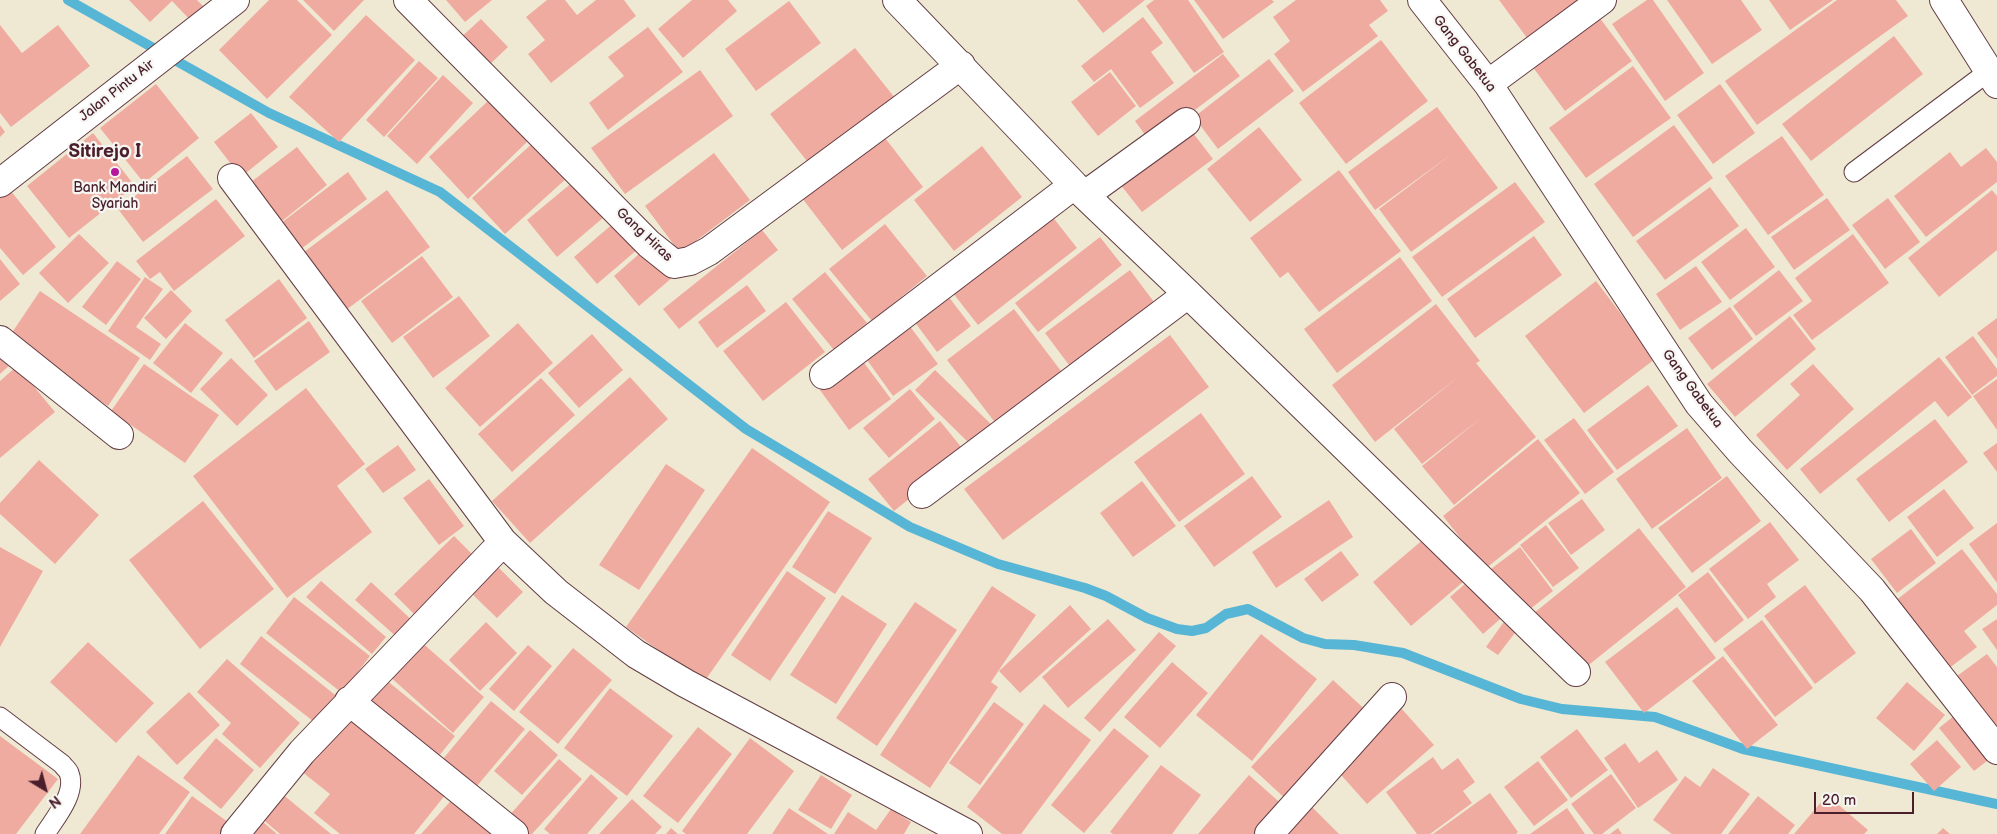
<!DOCTYPE html>
<style>
body{margin:0}
#map{position:relative;width:1997px;height:834px;overflow:hidden;background:#efe9d3;font-family:"Balsamiq Sans",sans-serif}
canvas{display:block}
.north{position:absolute;left:20px;top:764px;width:50px;height:50px;-webkit-text-stroke:4px #f6f6f2;paint-order:stroke;rotate:143deg;font-size:14px;font-weight:700;line-height:20px;text-align:center;color:#4a1f2b}
.north::after{content:'';display:block;margin:auto;width:18px;height:22px;background:#4a1f2b;clip-path:polygon(50% 0,100% 100%,50% 72%,0 100%)}
.scale{position:absolute;left:1814px;top:792px;width:100px;height:22px;box-sizing:border-box;border:2px solid #4a1f2b;border-top:0;padding-left:6px;font-size:15px;line-height:18px;white-space:nowrap;color:#4a1f2b;-webkit-text-stroke:4px #f6f6f2;paint-order:stroke}
</style>
<div id="map">
<canvas width="1997" height="834"></canvas>
<div class="north">N</div>
<div class="scale">20 m</div>
</div>
<script>
const context = document.querySelector('canvas').getContext('2d');
context.lineJoin = 'round';
function stroke(path, color, width, dash) { context.strokeStyle = color; context.lineWidth = width; context.lineCap = dash ? 'butt' : 'round'; context.setLineDash(dash || []); context.stroke(path); }
function fillPath(path, color) { context.fillStyle = color; context.fill(path, 'evenodd'); }
function write(font, color, halo, rows, align = 'center') {
  context.font = font + ' "Balsamiq Sans",sans-serif'; context.lineWidth = 4.5; context.setLineDash([]); context.textBaseline = 'middle'; context.strokeStyle = halo; context.fillStyle = color; for (const [text, x, y, turn = 0] of rows) {
    context.save(); context.translate(x, y); context.rotate((+turn || 0) * Math.PI / 180); context.textAlign = isNaN(turn) ? turn : align; if (halo) context.strokeText(text, 0, 0); context.fillText(text, 0, 0); context.restore();
  }
}
stroke(new Path2D(`
 M68 0 269 113 440 192 746 429 910 527 998 564 1085 588 1106 596 1147 618 1177 629 1192 631 1206 628 1226 614 1248 609 1303 638 1325 644 1354 645 1403 653 1521 699 1562 709 1655 717 1743 749 1997 804`), '#57b6d6', 10);
fillPath(new Path2D(`
 M129 0H197L206 9 193 23 172 1 150 22Z
 M269 0H297L332 35 267 99 219 50Z
 M303 0H364L334 31Z
 M446 0H492L465 22Z
 M547 0H565L577 15 596 0H624L636 16 551 83 528 54 545 40 526 17Z
 M692 0H728L737 11 683 58 658 29Z
 M1077 0H1145L1103 33Z
 M1154 0H1188L1224 52 1194 73 1146 6Z
 M1194 0H1272L1274 2 1223 39Z
 M1296 0H1380L1388 11 1369 25 1378 36 1303 92 1274 54 1290 41 1273 17Z
 M1499 0H1581L1530 42Z
 M1647 0H1653L1704 73 1665 101 1612 24Z
 M1667 0H1741L1762 30 1712 64Z
 M1769 0H1833L1790 30Z
 M1837 0H1896L1908 16 1757 125 1725 81Z
 M789 1 821 43 756 91 725 49Z
 M366 15 415 60 339 142 289 97Z
 M1143 17 1163 43 1151 52 1174 83 1140 108 1111 69 1094 82 1081 66Z
 M1599 17 1632 61 1565 111 1532 66Z
 M481 19 508 47 485 69 458 40Z
 M0 25 22 53 58 25 90 66 11 127 0 113Z
 M648 27 683 72 608 130 589 103 624 76 608 57Z
 M1894 36 1923 74 1811 161 1782 124Z
 M1381 40 1428 101 1346 164 1299 103Z
 M855 48 895 98 810 165 770 114Z
 M1223 54 1240 76 1151 143 1135 121Z
 M1269 59 1294 91 1218 149 1194 117Z
 M419 61 438 78 384 137 366 120Z
 M1633 66 1671 118 1586 178 1549 128Z
 M700 70 733 116 625 194 591 148Z
 M1110 72 1136 106 1098 136 1071 102Z
 M443 75 473 103 417 164 387 136Z
 M156 84 199 138 144 183 100 128Z
 M1720 84 1755 133 1713 164 1677 115Z
 M489 100 528 141 468 199 429 157Z
 M1437 107 1498 188 1411 252 1379 209 1453 153 1375 210 1348 172Z
 M251 113 278 147 241 177 214 142Z
 M0 125 5 132 0 137Z
 M1187 125 1213 159 1142 212 1116 179Z
 M1674 125 1713 178 1633 237 1594 184Z
 M1259 127 1302 180 1250 222 1207 169Z
 M93 133 135 186 69 238 27 186Z
 M882 134 923 187 842 250 802 198Z
 M1782 136 1824 195 1768 235 1725 176Z
 M535 141 568 177 505 234 472 198Z
 M982 146 1022 197 954 251 914 200Z
 M297 147 327 185 282 221 251 182Z
 M1986 148 1997 162V182L1926 237 1894 196 1950 152 1961 167Z
 M714 153 750 200 680 253 645 206Z
 M187 156 213 189 143 242 118 209Z
 M1339 170 1401 251 1319 312 1288 272 1280 278 1250 238Z
 M348 172 367 199 301 249 281 223Z
 M574 181 604 217 557 257 527 220Z
 M1515 182 1545 222 1442 297 1412 257Z
 M1710 187 1739 226 1665 280 1636 241Z
 M10 190 56 247 23 275 0 248V198Z
 M387 190 430 247 346 310 304 252Z
 M1992 190 1997 196V250L1939 297 1908 258Z
 M1827 198 1850 230 1794 270 1771 237Z
 M1888 198 1920 242 1885 269 1852 225Z
 M216 199 245 236 174 291 160 272 150 279 136 261Z
 M1048 211 1077 248 978 325 949 288Z
 M615 222 638 249 597 284 574 257Z
 M885 224 927 276 872 321 829 269Z
 M1746 228 1775 267 1730 300 1701 262Z
 M762 230 778 250 679 329 663 309Z
 M79 234 109 263 68 303 39 273Z
 M1853 234 1889 283 1812 340 1793 315 1812 301 1795 278Z
 M1534 236 1562 275 1475 338 1447 299Z
 M1100 237 1122 265 1038 332 1015 303Z
 M647 247 673 277 639 306 614 276Z
 M422 256 453 297 392 343 361 301Z
 M1400 257 1432 301 1337 373 1304 329Z
 M0 259 20 284 0 301Z
 M117 261 141 279 106 325 82 307Z
 M1696 266 1722 302 1680 330 1656 294Z
 M1130 270 1157 306 1072 369 1045 333Z
 M1779 270 1803 301 1756 336 1733 306Z
 M825 272 867 323 834 350 792 299Z
 M145 277 163 289 136 327 161 344 150 360 108 331Z
 M279 279 307 318 254 358 225 320Z
 M1596 281 1655 359 1584 413 1525 336Z
 M747 285 766 311 717 348 698 322Z
 M171 290 192 311 166 339 144 318Z
 M40 291 140 358 108 406 7 340Z
 M945 292 971 326 937 352 911 317Z
 M459 296 490 336 433 378 403 337Z
 M786 302 825 352 763 401 723 351Z
 M1436 304 1480 361 1476 363 1536 437 1454 505 1422 466 1481 418 1422 464 1394 429 1458 377 1375 442 1332 385Z
 M1730 307 1753 339 1712 370 1688 338Z
 M1014 309 1064 375 997 425 947 360Z
 M1790 316 1816 349 1735 417 1707 384Z
 M1997 318V359L1977 333Z
 M309 321 330 352 276 391 254 361Z
 M906 321 938 364 893 396 862 353Z
 M185 323 223 353 191 393 153 363Z
 M518 323 553 363 480 427 445 388Z
 M592 334 623 370 579 408 548 373Z
 M1170 335 1209 387 1003 540 964 489Z
 M1973 336 1997 369V376L1972 395 1945 357Z
 M0 349 12 363 0 374Z
 M859 356 891 399 849 430 817 386Z
 M1939 357 1972 397 1948 417 1935 401 1820 494 1800 469Z
 M231 358 268 395 237 426 200 389Z
 M144 364 219 415 185 463 111 411Z
 M1813 364 1854 409 1787 470 1756 435 1800 395 1790 384Z
 M17 366 55 412 0 458V381Z
 M935 370 994 427 973 447 915 390Z
 M630 377 668 419 530 543 492 501Z
 M541 378 575 415 512 472 478 434Z
 M1997 379V430L1973 396Z
 M1648 385 1678 426 1617 470 1587 430Z
 M306 388 365 464 337 486 372 532 287 598 193 476Z
 M910 389 935 419 889 458 863 428Z
 M1201 413 1245 474 1179 522 1134 462Z
 M1574 418 1614 472 1585 494 1544 440Z
 M1935 419 1968 462 1889 522 1856 479Z
 M940 421 966 453 894 511 868 479Z
 M1687 428 1722 478 1652 529 1616 479Z
 M1538 439 1580 493 1485 569 1443 516Z
 M1997 443V472L1983 453Z
 M398 445 416 470 383 493 365 469Z
 M752 448 830 502 704 682 626 627Z
 M39 460 99 515 55 564 0 514V503Z
 M666 464 705 490 639 590 599 565Z
 M1252 476 1282 517 1214 567 1184 526Z
 M1727 476 1761 521 1692 573 1658 528Z
 M429 479 464 526 439 545 403 498Z
 M1142 481 1176 526 1133 557 1100 513Z
 M1944 489 1974 528 1937 557 1907 517Z
 M1582 499 1605 530 1571 555 1548 523Z
 M1329 500 1353 537 1276 588 1252 552Z
 M203 501 274 589 200 649 129 560Z
 M828 511 872 538 835 594 792 567Z
 M1770 522 1799 560 1767 584 1776 597 1748 619 1709 569Z
 M1997 523V583L1969 544Z
 M1546 525 1579 568 1553 587 1520 545Z
 M1639 528 1686 587 1580 672 1534 613Z
 M1911 529 1936 563 1897 593 1871 559Z
 M454 536 478 560 418 618 394 594Z
 M1425 538 1463 582 1411 626 1373 582Z
 M0 547 43 571 0 647Z
 M1520 547 1553 591 1524 614 1491 569Z
 M1962 549 1997 594V605L1964 631 1977 647 1948 669 1895 601Z
 M1341 551 1359 575 1322 602 1304 579Z
 M496 565 523 592 497 618 470 592Z
 M787 571 826 598 770 681 731 655Z
 M1708 572 1744 620 1715 643 1678 595Z
 M1473 577 1506 614 1483 634 1450 597Z
 M321 581 386 637 372 654 306 597Z
 M371 582 414 622 399 639 355 600Z
 M1805 585 1856 653 1815 684 1764 616Z
 M992 586 1036 615 991 682 998 687 930 788 880 755Z
 M842 595 887 624 836 704 790 675Z
 M294 597 370 656 342 693 266 633Z
 M915 602 957 630 877 746 836 718Z
 M1070 605 1091 629 1020 693 999 671Z
 M1677 607 1716 658 1644 713 1605 662Z
 M1508 616 1521 625 1498 655 1486 647Z
 M1108 619 1136 650 1068 708 1042 677Z
 M1997 619V650L1982 629Z
 M1762 620 1813 688 1775 717 1723 649Z
 M486 622 517 653 480 691 449 660Z
 M1159 632 1176 646 1100 732 1084 718Z
 M1261 634 1317 679 1252 761 1196 715Z
 M261 636 339 698 318 725 240 664Z
 M419 640 484 697 453 733 388 675Z
 M88 642 154 703 116 743 50 682Z
 M528 645 552 666 514 711 489 689Z
 M573 648 612 680 558 744 519 712Z
 M1987 654 1997 667V741L1953 679Z
 M1723 656 1778 725 1747 749 1692 681Z
 M227 659 300 723 260 768 222 734 231 723 197 692Z
 M1172 662 1208 693 1160 748 1124 717Z
 M380 675 455 736 434 762 359 701Z
 M1333 680 1371 715 1289 802 1251 767Z
 M1907 682 1945 715 1914 751 1876 718Z
 M610 688 673 736 627 796 564 748Z
 M189 692 220 725 177 765 146 732Z
 M491 701 525 729 471 793 438 765Z
 M994 702 1024 724 980 785 949 763Z
 M1044 704 1091 740 1021 834H1002L967 807Z
 M1401 708 1434 745 1367 804 1334 767Z
 M350 710 450 789 414 834H340L314 813 330 794 301 771Z
 M1960 711 1995 755 1974 771 1939 728Z
 M698 727 732 754 678 823 643 796Z
 M1114 728 1149 756 1084 833 1051 805Z
 M1577 729 1608 770 1571 798 1540 757Z
 M530 730 558 755 522 795 494 771Z
 M0 736 58 779 16 834H0Z
 M216 738 254 770 221 809 183 778Z
 M750 738 794 771 747 834H686L682 831Z
 M1937 740 1961 767 1934 791 1910 764Z
 M1625 743 1639 763 1657 750 1678 780 1638 808 1604 758Z
 M138 755 190 792 159 834H80Z
 M1433 757 1442 770 1458 758 1475 782 1463 791 1472 803 1430 834H1417L1386 792Z
 M559 759 582 779 532 834H527L508 817Z
 M1538 761 1568 800 1534 826 1504 787Z
 M1161 765 1201 795 1172 834H1113L1110 832Z
 M1713 768 1750 794 1721 834H1672L1653 820 1685 776 1700 787Z
 M591 774 618 798 587 834H550L544 829Z
 M1611 774 1636 808 1602 834H1594L1571 804Z
 M821 775 852 795 831 829 798 810Z
 M1249 775 1286 808 1263 834H1198Z
 M281 793 331 834H280L260 817Z
 M1490 793 1518 832 1516 834H1433Z
 M456 795 493 834H421Z
 M1827 795 1868 830 1864 834H1794Z
 M192 796 228 822 220 834H165Z
 M1758 796 1795 825 1788 834H1728Z
 M632 799 662 827 655 834H599Z
 M1308 803 1339 834H1277Z
 M789 808 828 834H772Z
 M1567 808 1585 834H1530Z
 M891 809 911 822 904 834H834L848 812 876 830Z
 M256 816 277 834H241Z
 M671 828 678 834H666Z
 M1618 828 1622 834H1610Z
 M1943 828 1950 834H1937Z`), '#f0aba1');
const lane = new Path2D(`
 M1854 172 1988 72
 M0 717 62 764C64 767 68 770 69 773 77 793 55 818 45 834`);
const street = new Path2D(`
 M408 0 649 244 674 264 690 261 709 251 961 65
 M897 0 1074 185 1188 294 1576 672
 M1422 0 1488 84 1699 404 1740 451 1872 590 1997 750
 M1944 0 1997 84
 M1488 84 1602 0
 M232 178 503 542 556 592 636 654 685 683 968 834
 M0 183 235 0
 M1085 195 1186 122
 M0 340 119 435
 M824 375 1074 185
 M922 494 1188 294
 M349 701 514 834
 M235 834 302 752 503 542
 M1269 834 1392 697`);
stroke(lane, '#633d44', 21);
stroke(street, '#633d44', 30);
stroke(lane, '#fff', 19);
stroke(street, '#fff', 28);
for (const [x, y, r, color] of [
 [115,172,5,"#b5179e"]
]) { const dot = new Path2D(); dot.arc(x, y, r, 0, 2 * Math.PI); context.fillStyle = color; context.fill(dot); stroke(dot, '#f6f6f2', 2); }
write('14px', '#4a1f2b', '#f6f6f2', [
 ["Gang Gabetua",1464,54,52],
 ["Jalan Pintu Air",117,91,-38],
 ["Gang Hiras",644,235,43],
 ["Gang Gabetua",1692,389,54]
]);
write('14px', '#4a1f2b', '#f6f6f2', [
 ["Bank Mandiri",115,188],
 ["Syariah",115,204]
]);
write('bold 19px', '#4a1f2b', '#f6f6f2', [
 ["Sitirejo I",105,152]
]);
</script>
